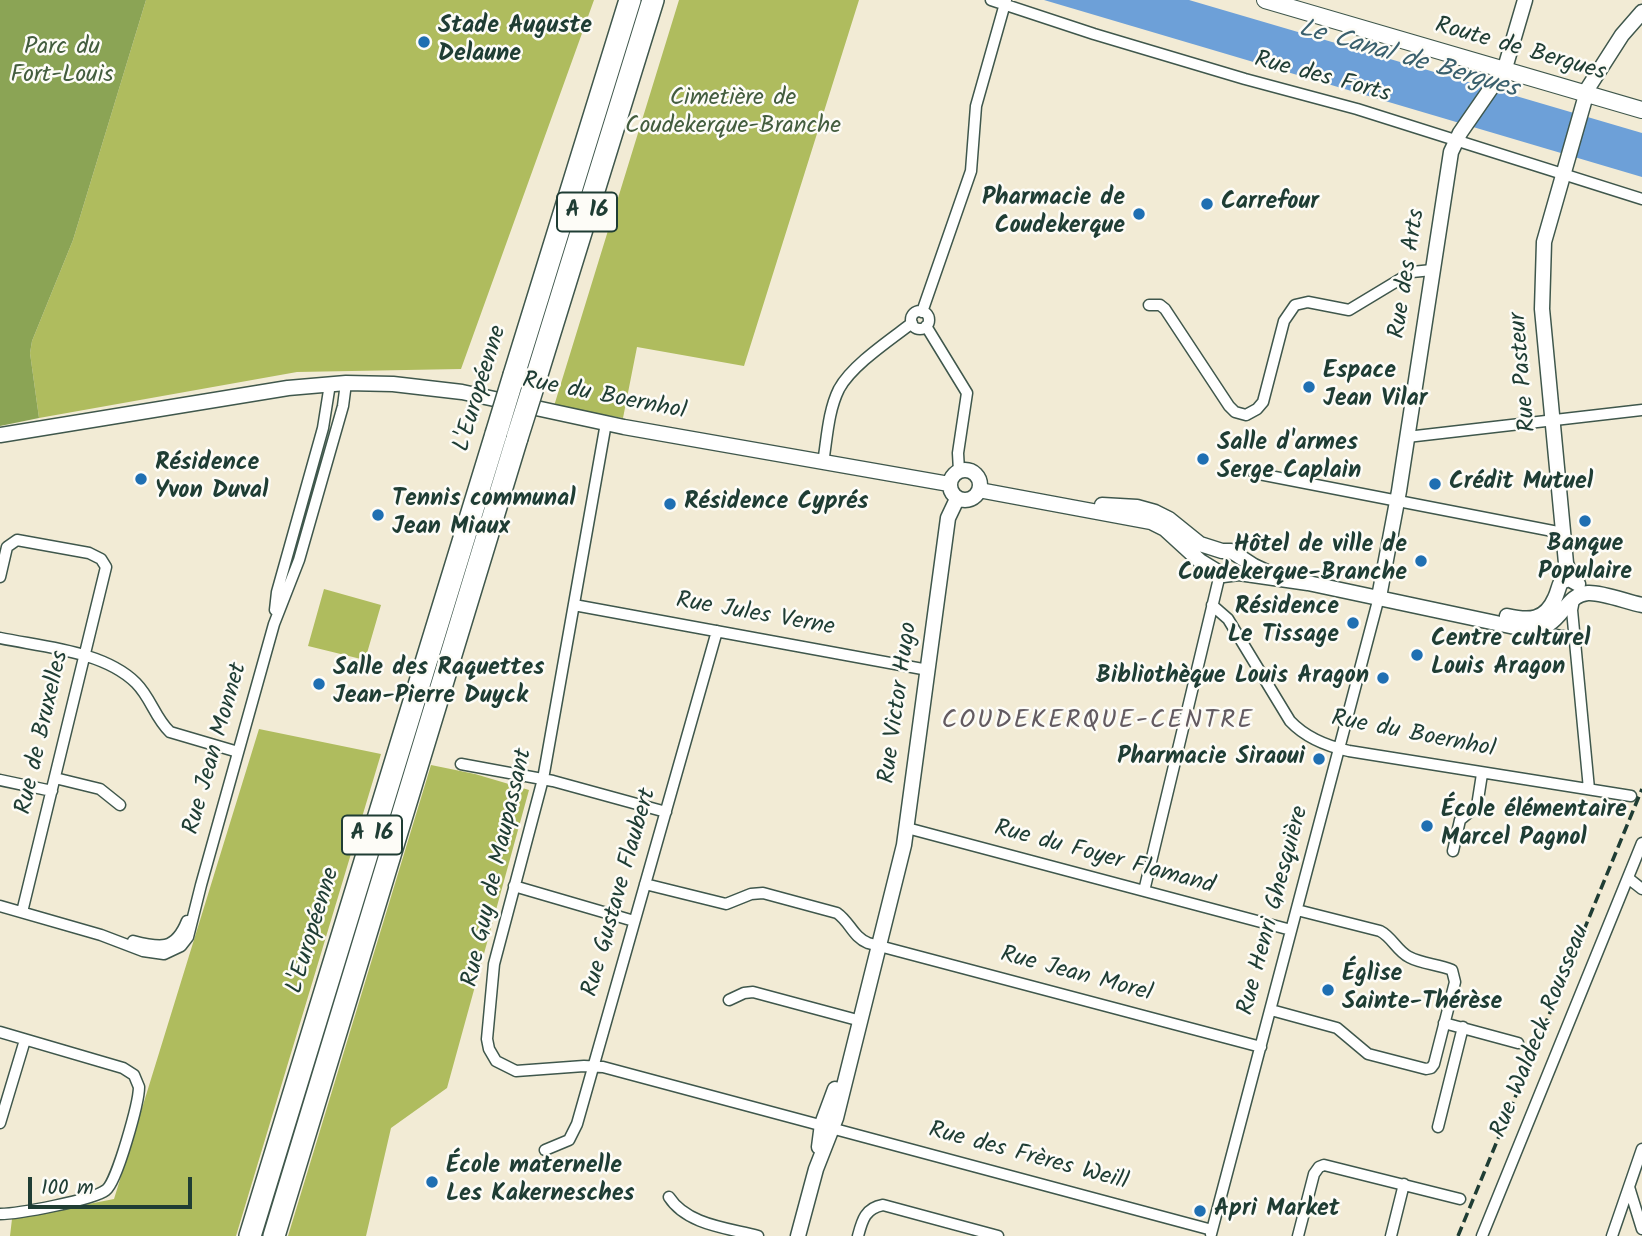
<!DOCTYPE html>
<meta charset="utf-8">
<style>
body{margin:0}
#map{position:relative;width:1642px;height:1236px;overflow:hidden;background:#f2ebd5;font-family:Kalam,sans-serif}
canvas{display:block}
.scale{position:absolute;left:28px;top:1177px;width:164px;height:32px;box-sizing:border-box;border:4px solid #1f3d34;border-top:0;padding-left:9px;font-size:21px;line-height:24px;white-space:nowrap;color:#1f3d34;-webkit-text-stroke:5px #fdfcf7;paint-order:stroke}
</style>
<div id="map">
<canvas width="1642" height="1236"></canvas>
<div class="scale">100 m</div>
</div>
<script>
const context = document.querySelector('canvas').getContext('2d');
context.lineJoin = 'round';
function fillPath(path, color) { context.fillStyle = color; context.fill(path, 'evenodd'); }
function stroke(path, color, width, dash) { context.strokeStyle = color; context.lineWidth = width; context.lineCap = dash ? 'butt' : 'round'; context.setLineDash(dash || []); context.stroke(path); }
function write(font, color, halo, rows, align = 'center') {
  context.font = font + ' Kalam,sans-serif'; context.lineWidth = 5; context.setLineDash([]); context.textBaseline = 'middle'; context.strokeStyle = halo; context.fillStyle = color; for (const [text, x, y, turn = 0] of rows) {
    context.save(); context.translate(x, y); context.rotate((+turn || 0) * Math.PI / 180); context.textAlign = isNaN(turn) ? turn : align; if (halo) context.strokeText(text, 0, 0); context.fillText(text, 0, 0); context.restore();
  }
}
fillPath(new Path2D(`
 M146 0H594L461 369 297 372 39 418 30 353 32 341 73 240Z
 M679 0H859L744 366 637 347 623 418 554 406Z
 M324 589 381 605 365 660 308 646Z
 M259 729 381 754 236 1236H10L12 1219 114 1199Z
 M431 765 475 774 529 790 447 1088 391 1128 366 1236H288Z`), '#afbc5e');
fillPath(new Path2D(`
 M0 0H146L73 240 32 341 30 353 39 418 0 426Z`), '#8ba455');
fillPath(new Path2D(`
 M1044 0H1189L1642 133V177Z`), '#6da0d8');
const minor = new Path2D(`
 M991 0 1094 34 1245 79 1357 109 1642 199
 M1149 305H1160L1165 309 1229 406 1235 412 1246 415 1257 409 1263 402 1284 321 1295 305 1308 302 1349 310 1412 272 1432 270
 M911 320a9 9 0 1 1 18 0a9 9 0 1 1-18 0Z
 M922 312 971 171 976 106 1006 0
 M926 326 967 393 958 453 959 471
 M606 423 543 779 494 964 487 1039 489 1049 496 1061 516 1071 584 1066 603 1067 1212 1230
 M1407 437 1642 410
 M823 463C827 439 828 411 839 389 852 365 890 340 912 323
 M1254 473 1563 533
 M0 577 7 547 17 540 89 553 101 559 106 567 22 912
 M1574 600 1572 610 1589 789
 M574 605 928 670
 M1212 605 1228 619 1290 721C1306 738 1326 746 1349 751L1631 796
 M275 610 277 592 323 428 330 384
 M1530 631 1575 638
 M0 638C43 647 104 651 136 683 151 698 155 718 170 732L238 752
 M461 764 553 781 666 812
 M55 778 100 789 120 805
 M0 780 52 791
 M907 828 1291 930
 M1453 851 1460 820 1477 806 1482 774
 M1628 878 1642 889
 M645 884 726 904 751 894 763 893 837 913C850 922 853 937 868 943L1261 1047
 M514 886 634 921
 M1144 891 1220 574
 M0 906 101 935 143 951 164 954 181 946 188 937 201 885 274 624 299 560 343 406 346 383
 M133 941C160 948 175 951 187 921
 M729 1000 744 993 753 992 861 1021
 M1271 1010 1337 1028 1368 1054 1426 1069 1431 1068 1434 1064 1455 982 1452 970C1438 964 1422 964 1409 957 1397 951 1392 937 1380 931L1297 910
 M1444 1023 1518 1043
 M0 1032 123 1068 134 1075 139 1087C139 1102 117 1182 106 1190 93 1200 18 1214 0 1214
 M0 1123 25 1040
 M1438 1127 1463 1027
 M545 1150 569 1140 577 1124 717 631
 M1629 1187 1642 1229
 M669 1197C687 1225 728 1228 758 1236
 M1211 1234 1379 597
 M858 1236C862 1221 865 1208 883 1205L998 1236
 M1298 1236 1314 1174 1319 1167 1324 1165 1460 1199
 M1391 1236 1404 1184
 M1482 1236 1642 843
 M1612 1236 1642 1149`);
const tertiary = new Path2D(`
 M0 435 288 388 346 383 393 384 462 392 624 427 949 484
 M950 485a15 15 0 1 1 30 0a15 15 0 1 1-30 0Z
 M979 490 1151 522 1165 529 1200 561 1223 575 1239 573 1308 583 1524 629C1563 633 1561 595 1588 593 1602 592 1627 602 1642 605
 M1102 505 1137 507 1155 512 1169 519 1200 544 1222 551H1231L1254 566 1269 573
 M1572 580 1566 563 1542 309 1544 242 1588 88 1622 35 1642 12
 M1379 597 1399 491 1451 152 1460 133 1505 68 1525 0
 M1507 616C1529 621 1545 621 1555 598 1558 592 1558 588 1561 582L1569 579 1578 584
 M819 1147 822 1124 835 1089
 M798 1236 816 1169 836 1118 904 845 948 518 957 499`);
const secondary = new Path2D(`
 M1265 0 1642 110`);
const motorway = new Path2D(`
 M514 375 630 0
 M535 381 653 0
 M250 1236 496 434
 M274 1236 517 438`);
stroke(minor, '#3f574c', 13);
stroke(tertiary, '#3f574c', 17);
stroke(secondary, '#3f574c', 18);
stroke(motorway, '#3f574c', 24);
stroke(minor, '#fff', 10);
stroke(tertiary, '#fff', 14);
stroke(secondary, '#fff', 16);
stroke(motorway, '#fff', 21);
stroke(new Path2D(`
 M1458 1236 1642 789`), '#1f3d34', 3.5, [10, 5]);
const motorwayBridge = new Path2D(`
 M496 434 514 375
 M517 438 535 381`);
stroke(motorwayBridge, '#3f574c', 24, []);
stroke(motorwayBridge, '#fff', 21);
for (const [x, y, r, color] of [
 [424,42,7,"#1f6fb2"],
 [1207,204,7,"#1f6fb2"],
 [1139,214,7,"#1f6fb2"],
 [1309,387,7,"#1f6fb2"],
 [1203,459,7,"#1f6fb2"],
 [141,479,7,"#1f6fb2"],
 [1435,484,7,"#1f6fb2"],
 [670,504,7,"#1f6fb2"],
 [378,515,7,"#1f6fb2"],
 [1585,521,7,"#1f6fb2"],
 [1421,561,7,"#1f6fb2"],
 [1353,623,7,"#1f6fb2"],
 [1417,655,7,"#1f6fb2"],
 [1383,678,7,"#1f6fb2"],
 [319,684,7,"#1f6fb2"],
 [1319,759,7,"#1f6fb2"],
 [1427,826,7,"#1f6fb2"],
 [1328,990,7,"#1f6fb2"],
 [432,1182,7,"#1f6fb2"],
 [1200,1211,7,"#1f6fb2"]
]) { const dot = new Path2D(); dot.arc(x, y, r, 0, 2 * Math.PI); context.fillStyle = color; context.fill(dot); stroke(dot, '#fdfcf7', 2.5); }
for (const [x, y, w] of [
 [587,212,60],
 [372,835,60]
]) { const box = new Path2D(); box.roundRect(x - w / 2, y - 19.5, w, 39, 5); context.fillStyle = '#fdfcf7'; context.fill(box); stroke(box, '#1f3d34', 2); }
write('bold 23px', '#1f3d34', null, [
 ["A 16",587,212],
 ["A 16",372,835]
]);
write('bold 24px', '#1f3d34', '#fdfcf7', [
 ["Stade Auguste",438,28],
 ["Delaune",438,56],
 ["Pharmacie de",1125,200,"right"],
 ["Coudekerque",1125,228,"right"],
 ["Carrefour",1221,204],
 ["Espace",1323,373],
 ["Jean Vilar",1323,401],
 ["Salle d'armes",1217,445],
 ["Serge Caplain",1217,473],
 ["Résidence",155,465],
 ["Yvon Duval",155,493],
 ["Crédit Mutuel",1449,484],
 ["Tennis communal",392,501],
 ["Jean Miaux",392,529],
 ["Résidence Cyprés",684,504],
 ["Banque",1585,546,"center"],
 ["Populaire",1585,574,"center"],
 ["Hôtel de ville de",1407,547,"right"],
 ["Coudekerque-Branche",1407,575,"right"],
 ["Résidence",1339,609,"right"],
 ["Le Tissage",1339,637,"right"],
 ["Centre culturel",1431,641],
 ["Louis Aragon",1431,669],
 ["Salle des Raquettes",333,670],
 ["Jean-Pierre Duyck",333,698],
 ["Bibliothèque Louis Aragon",1369,678,"right"],
 ["Pharmacie Siraoui",1305,759,"right"],
 ["École élémentaire",1441,812],
 ["Marcel Pagnol",1441,840],
 ["Église",1342,976],
 ["Sainte-Thérèse",1342,1004],
 ["École maternelle",446,1168],
 ["Les Kakernesches",446,1196],
 ["Apri Market",1214,1211]
], 'left');
write('24px', '#435d3e', '#fdfcf7', [
 ["Parc du",62,49],
 ["Fort-Louis",62,77],
 ["Cimetière de",733,100],
 ["Coudekerque-Branche",733,128]
]);
write('24px', '#1f3d34', '#fdfcf7', [
 ["Route de Bergues",1520,51,16],
 ["Rue des Forts",1322,79,15],
 ["Rue des Arts",1409,274,-81],
 ["Rue Pasteur",1525,372,-95],
 ["L'Européenne",482,389,-73],
 ["Rue du Boernhol",604,398,11],
 ["Rue Jules Verne",755,616,10],
 ["Rue Victor Hugo",900,703,-82],
 ["Rue de Bruxelles",44,733,-77],
 ["Rue du Boernhol",1413,736,11],
 ["Rue Jean Monnet",217,749,-74],
 ["Rue du Foyer Flamand",1104,859,15],
 ["Rue Guy de Maupassant",499,868,-77],
 ["Rue Gustave Flaubert",621,893,-74],
 ["Rue Henri Ghesquière",1275,911,-75],
 ["L'Européenne",315,931,-73],
 ["Rue Jean Morel",1076,976,15],
 ["Rue Waldeck Rousseau",1542,1032,-68],
 ["Rue des Frères Weill",1028,1158,15]
]);
write('italic 26px', '#3a606d', '#fdfcf7', [
 ["Le Canal de Bergues",1408,61,16]
]);
context.letterSpacing = '2px';
write('26px', '#635b61', '#fdfcf7', [
 ["COUDEKERQUE-CENTRE",1098,723]
]);
context.letterSpacing = '0px';
</script>
